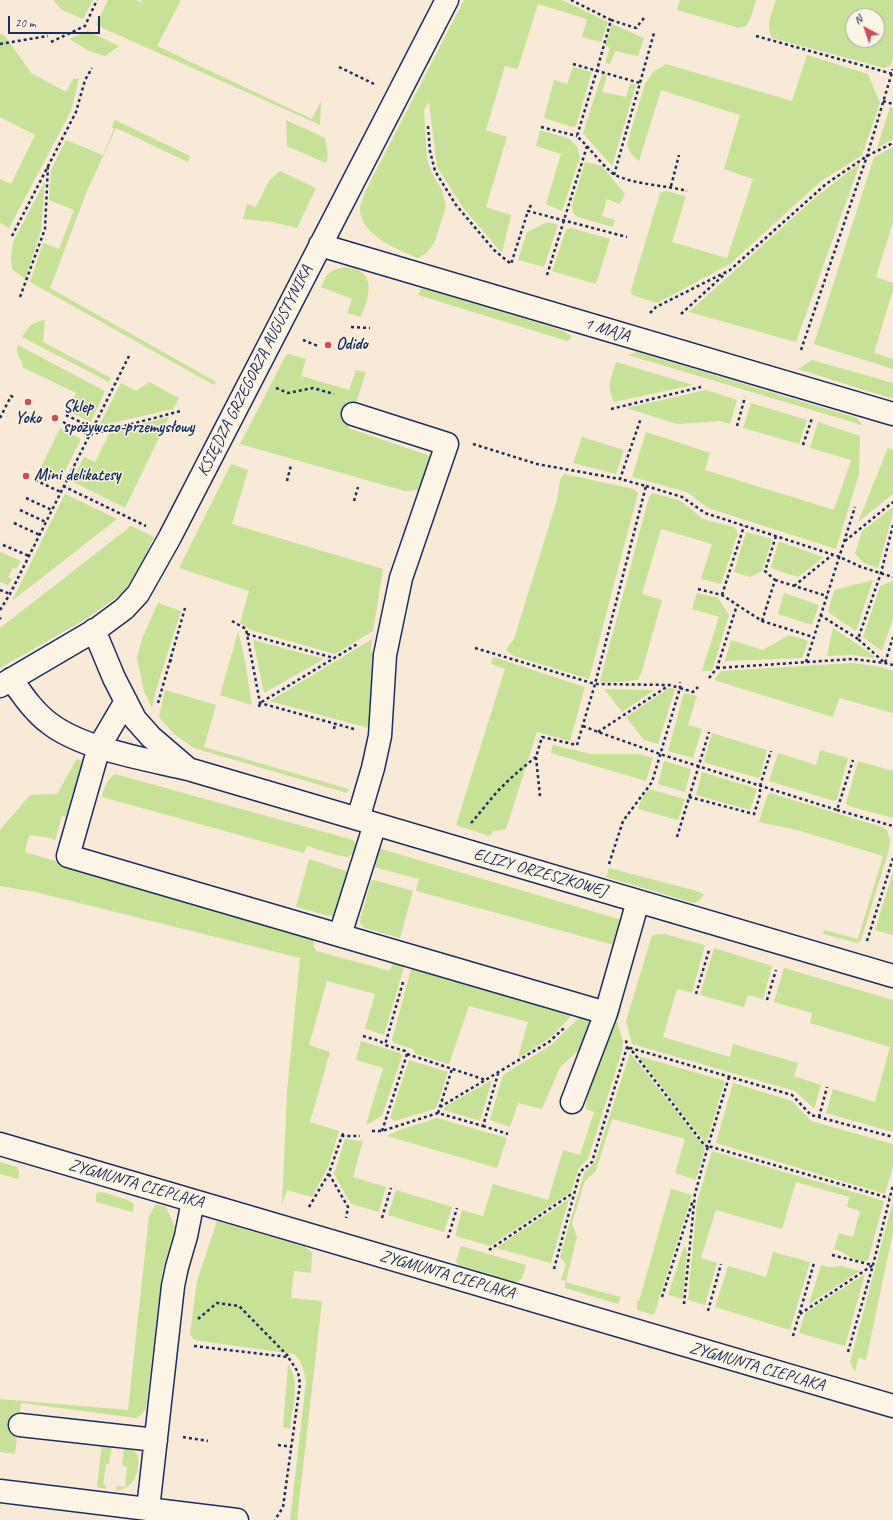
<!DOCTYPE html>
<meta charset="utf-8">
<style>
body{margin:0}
#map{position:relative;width:893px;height:1520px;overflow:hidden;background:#f9e9d7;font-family:Caveat,sans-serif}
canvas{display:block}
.north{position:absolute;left:845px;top:8px;width:40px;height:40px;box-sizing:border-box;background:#fcf5e5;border:1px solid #a2a6af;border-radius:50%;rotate:320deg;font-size:11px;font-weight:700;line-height:16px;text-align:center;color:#1b2f5e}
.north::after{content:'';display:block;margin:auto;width:14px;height:18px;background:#d1495b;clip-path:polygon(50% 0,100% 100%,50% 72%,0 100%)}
.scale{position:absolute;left:8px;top:16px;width:92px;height:18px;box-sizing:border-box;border:2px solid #1b2f5e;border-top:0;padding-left:5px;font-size:12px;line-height:14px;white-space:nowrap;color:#1b2f5e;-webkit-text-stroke:3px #fcf5e5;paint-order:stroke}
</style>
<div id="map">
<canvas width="893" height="1520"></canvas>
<div class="north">N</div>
<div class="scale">20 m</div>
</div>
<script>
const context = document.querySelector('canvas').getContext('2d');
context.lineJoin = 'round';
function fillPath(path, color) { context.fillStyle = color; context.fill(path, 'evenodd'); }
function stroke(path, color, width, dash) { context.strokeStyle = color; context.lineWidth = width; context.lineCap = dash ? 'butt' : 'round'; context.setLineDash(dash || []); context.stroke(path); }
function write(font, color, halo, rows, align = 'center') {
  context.font = font + ' Caveat,sans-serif'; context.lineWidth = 3; context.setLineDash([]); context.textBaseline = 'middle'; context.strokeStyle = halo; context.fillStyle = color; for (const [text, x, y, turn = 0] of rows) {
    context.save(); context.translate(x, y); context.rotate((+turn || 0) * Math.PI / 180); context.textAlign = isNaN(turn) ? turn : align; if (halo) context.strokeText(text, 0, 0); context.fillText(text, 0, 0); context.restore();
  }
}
fillPath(new Path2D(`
 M53 0H93L83 19 62 10Z
 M108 0H136L141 2 142 0H181L157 46 312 119 321 101 320 125 96 25Z
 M464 0H562L608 22 601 42 582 37 587 19 538 4 518 68 517 69 505 66 486 130 507 137 486 207 511 215 502 253 464 209 437 167 429 102 424 110 427 159 432 173 442 190 446 206 435 241 427 253 418 258C398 250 358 234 360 207 361 202 364 196 365 192Z
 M680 0H756L751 17 746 26 739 28 677 10Z
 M776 0H893V59L891 65 884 68 772 38C765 25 772 13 776 0ZM853 16H877V40H853Z
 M612 24 644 38 638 56 615 51 610 64 605 63 610 48 605 45Z
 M88 31 119 46 105 56 89 51 69 39Z
 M0 33 5 36 31 73 66 92 73 79H79L71 111 9 228 0 223V179L11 184 35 135 0 117Z
 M807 55 868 74 880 103 862 155 820 182 730 264 657 303 632 295 631 290 660 193 666 191 686 196 672 242 727 258 753 179 724 169 740 115 661 90 639 161 631 154 627 144 645 84 653 72 666 64 792 101Z
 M573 67 592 72 576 126 572 127 544 118 554 80 567 84Z
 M602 74 607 76 602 92 626 97 630 83 636 85 612 166 583 133Z
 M890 107 893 108V139L877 148Z
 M115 120 190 156 188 162 116 128 87 191 50 288 216 382 214 385 30 282 43 243 59 249 74 210 49 200 51 170 66 140 103 155 114 129 112 127Z
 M286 120 325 138 328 156 326 163 287 146Z
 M540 130 570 139 577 147 580 157 562 211 546 204 561 154 536 146Z
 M893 147V222L876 277 893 283V290L874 353 893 359V369L814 344 874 157Z
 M585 162 602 166 625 194 620 204 607 199 602 216 615 220 613 227 577 217 573 213 572 206Z
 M860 163 796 342 689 312 817 196Z
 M280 171 316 188 297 228 273 222 243 219 247 204 256 207 269 181Z
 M45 181 41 231 25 279 12 269 11 257 13 242Z
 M548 222 558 225 544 267 518 260 527 232Z
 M571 228 610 239 596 284 552 271 565 233 567 229Z
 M346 267C350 268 355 269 358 270 377 280 366 303 361 317L347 313 352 299 321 287C328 272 329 270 346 267Z
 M422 288 561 330 572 336 570 339 567 341 418 295Z
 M45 320 43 342 111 378 109 382 22 337C29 326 32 322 45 320Z
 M18 345 105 391 91 422 68 411 76 393 22 367 23 363C19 358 15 352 18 345Z
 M637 352 857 418 862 425 628 355Z
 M289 354 306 359 301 376 349 390 356 370 366 372 348 428 433 457 423 485 418 490 405 491 240 444 286 355Z
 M812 360 893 383V399L798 369Z
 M616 362 693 385 614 402C606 386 611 378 616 362Z
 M149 382 179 398 173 409 99 426 121 383 136 391Z
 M706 390 737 400 730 424 721 421 677 424 626 408Z
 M751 403 807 420 799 444 743 428Z
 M169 417 125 508 71 481 84 457 95 462 110 432Z
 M818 422 860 436 859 474 836 549 708 508 687 492 632 477 646 432 710 453 705 470 834 510 851 460 810 448Z
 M60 428 81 439 61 479 40 469Z
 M582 437 624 450 616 474 573 463Z
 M888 448 893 450V494L858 522Z
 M231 464 248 470 232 524 383 569 373 631 335 654 251 630 240 623 249 591 179 568Z
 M564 474 634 489 638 493 589 679 514 656 506 650 514 639 557 500 560 480Z
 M653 493 681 501 703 519 734 527 738 533 721 584 701 579 712 544 661 529 642 594 662 600 642 671 638 680 606 683 600 681 649 497Z
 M65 494 117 519 12 601Z
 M893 507V513L878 568 864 563 855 554 862 531Z
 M131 526 154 537 141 565 125 591 106 605 84 620 0 668V628Z
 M746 532 772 539 762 571 750 577 734 572Z
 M780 542 820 556 824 557 798 577 773 569 771 567 778 543Z
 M0 552 21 561 16 569 13 568 8 577 12 579 8 585 0 582Z
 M873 580 856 631 828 612 834 590Z
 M893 581V619L882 651 863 637 880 586Z
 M697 593 718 598 729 615 712 671H702L719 617 692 609Z
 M784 593 819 605 812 625 778 614Z
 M158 603 181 611 156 690 152 708 144 691 137 658 142 639Z
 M833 628 860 646 876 658 852 655 827 656Z
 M238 632 243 650 252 705 220 695Z
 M789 635 808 641 802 658 725 661 731 640 763 650Z
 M372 639 371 651 377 659 372 729 270 701Z
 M253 640 324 659 264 693Z
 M493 657 585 687 570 741 537 732 506 829 494 831 489 836 456 825 505 669 491 664Z
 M852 663 881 667 893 671V713L839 698 833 717 714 680 721 671Z
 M669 688 675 689 658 744 644 740 626 717Z
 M604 689 654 690 622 712Z
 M165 690 216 705 204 747 349 789 347 793 194 748 174 734 159 717Z
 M684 693 697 696 688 725 702 729 693 758 668 751Z
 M712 733 767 750 760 777 758 778 706 763 704 761Z
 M553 745 591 754H640L653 758 646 781 551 753Z
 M820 750 848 758 837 799 834 801 769 781 778 753 816 765Z
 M77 759 87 763 73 819 62 816 55 840C49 837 36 836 29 835L25 852 59 862 64 866 309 936 313 938 314 947 316 951 390 971 394 959 405 963 384 1035 365 1029 375 994 327 981 309 1045 330 1052 310 1122 339 1131 328 1167 312 1197 287 1190 282 1204 287 1092 300 958 35 892 0 886V830L30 795 57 794Z
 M664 761 691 769 685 792 658 784Z
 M858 761 893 771V818L848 806 846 803Z
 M702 772 757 789 750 810 696 795Z
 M115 774 353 840 357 845V851L348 857 336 855 307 846 304 853 102 797C104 787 106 780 115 774Z
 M649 789 685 799 678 820 638 809 641 800Z
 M770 793 882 827 887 830 890 840 888 853 861 940 858 943 823 934 824 930 858 939 883 856 797 830 759 822 767 796Z
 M378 848 625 921 617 946 416 891 419 879 377 868 373 864Z
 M309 859 349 872 337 918 296 907Z
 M609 868 693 890 704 894 699 901 693 903 606 877Z
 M893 872V935L875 930Z
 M374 880 413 891 400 938 364 928 361 925 360 920 371 881Z
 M657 934H664L705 945 692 993 677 989 663 1037 730 1057 733 1044 798 1063 794 1076 821 1085 814 1109 795 1091 632 1044 626 1021 650 942 652 936Z
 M714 948 772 966 763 999 748 995 744 1007 700 995Z
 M412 966 577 1010 550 1038 518 1058 528 1022 469 1006 449 1064 416 1054 413 1049 394 1043 392 1040Z
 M784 968 893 1000V1132L826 1113 833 1089 875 1102 890 1047 810 1023 812 1013 774 1002Z
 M622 1009 617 1021 623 1042 622 1051 588 1159 579 1168 571 1192 490 1246 455 1236 462 1210 483 1216 493 1184 548 1200 563 1150 580 1155 594 1112 586 1109 587 1096 611 1023 616 1015Z
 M584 1013 594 1020 588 1042 560 1067 542 1109 518 1103 510 1127 490 1120 503 1075 551 1045Z
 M361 1041 400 1053 402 1056 382 1116 366 1125 383 1068 356 1060Z
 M630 1053 705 1148 696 1180 675 1173 685 1139 612 1119 596 1171 585 1181 572 1223 577 1237 566 1281 561 1280 566 1264 560 1257 584 1173 595 1162Z
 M638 1056 725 1081 706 1144Z
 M409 1060 448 1072 437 1106 434 1109 395 1121 390 1118Z
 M492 1080 480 1121 444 1110V1107Z
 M733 1083 792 1101 811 1121 893 1144V1166L885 1194 716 1143Z
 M437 1118 507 1138 497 1168 387 1136 399 1130Z
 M345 1139 363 1141 353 1177 386 1187 379 1212 351 1204 334 1174Z
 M712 1151 884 1201 868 1260C857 1265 844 1251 834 1249L839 1233 853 1237 860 1211 847 1207 849 1197 796 1182 782 1229 716 1210 701 1258 717 1263 705 1305 688 1300 697 1202Z
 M0 1162 17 1167 19 1171 18 1179 0 1174Z
 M671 1189 692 1195 654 1315 637 1310V1301H639Z
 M396 1190 452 1207 444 1232 388 1215Z
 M102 1192 128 1200 134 1204 133 1212 96 1202V1193Z
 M569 1199 551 1263 496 1248Z
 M893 1201V1232L866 1360 858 1358 855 1372 850 1362Z
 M156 1204 166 1207 175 1227 162 1273 146 1408 142 1414 136 1418 21 1403 15 1454 0 1452V1399L128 1410 149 1216Z
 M217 1221 305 1247 312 1253 311 1273 294 1271 291 1298 322 1301 297 1520H290L306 1382C304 1370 302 1362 294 1354L194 1340 190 1334 197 1281Z
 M461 1246 526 1265 522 1279 514 1283 459 1266 456 1261Z
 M684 1246 687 1251 683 1299 668 1295Z
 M773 1252 810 1262 790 1330 715 1307 728 1266 766 1277Z
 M821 1265 828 1267 841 1266 860 1271 809 1304Z
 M865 1274 845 1346 799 1333 805 1313Z
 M565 1282 621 1297 618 1304 565 1288Z
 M288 1364C301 1382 292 1408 290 1429L283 1427Z
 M102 1444 112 1446 109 1464H106L103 1485H106V1489L97 1487Z
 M124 1447C136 1449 140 1455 138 1467 136 1481 130 1488 116 1491L117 1486 125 1487 127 1467 122 1465Z`), '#c7e197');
const minor = new Path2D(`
 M320 245 893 414
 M353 414 447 444 401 578 385 655 380 736 373 768 358 819
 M94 630 114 678 135 719 151 737 186 767
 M11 679C22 694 34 712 49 723 82 749 146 759 188 769L893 976
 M0 686 97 629 124 609 138 594 170 537 447 0
 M126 701 99 747 68 856 606 1013
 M340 935 375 824
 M572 1102 606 1013 638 901
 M0 1144 893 1406
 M20 1425 156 1440
 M0 1491 237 1520
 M148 1509 173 1286 177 1267 186 1236 193 1201`);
stroke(minor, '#1b2f5e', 25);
stroke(new Path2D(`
 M611 20 636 28 644 18
 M756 36 893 74
 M51 42 85 26 97 0
 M0 44 48 36
 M573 64 640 83
 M339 67 374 84
 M883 101 893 104
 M428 126 430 151 435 171 456 205 494 250 511 264 528 211
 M541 127 577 136
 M587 146C593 153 608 171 615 175 636 185 665 185 687 191
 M614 175 654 33
 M671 186 679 155
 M531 205 528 211 627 237
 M12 236 76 112 85 80 92 68
 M547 275 587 146 577 136 597 70 611 20 571 0
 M20 297 45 229 48 166
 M650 313 656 307 730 270 826 184 867 156 893 143
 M681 314 726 273
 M351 327 370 328
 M303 340 318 346
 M801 350 867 156 893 69
 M276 388 288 393 313 388 334 394
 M611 409 701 387
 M66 415 93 428
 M0 418 11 396 15 398
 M63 422 89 435 181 411
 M737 426 745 397
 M473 444 537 464 620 479
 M803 445 812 418
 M35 480 61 492
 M287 481 291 465
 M63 486 146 526
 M646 486 682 497 705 513 840 557 861 567 893 577
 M26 498 52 510
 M354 501 358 487
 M20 510 46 522
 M14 523 40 535
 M893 525 881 573 858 639 885 663 893 637
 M845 541 893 502
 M3 545 29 556
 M775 580 827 596
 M794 586 832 555
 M698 589 722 595 762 621 813 637
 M0 590 10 594
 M722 595 744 526
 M0 610 10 594 129 356
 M820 615 858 639
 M0 618 1 619
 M232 621 246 629 260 703 354 729
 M762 621 775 580 765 571 776 536
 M247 634 334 658
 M475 648 595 684 669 685 680 688V682
 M169 660 173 661
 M806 662 855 507
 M717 668 853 659 885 663 893 665
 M709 678 717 668 737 605
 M158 703 185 608
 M259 707 260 703 359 643
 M583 726 598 732 666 756 837 810 853 760
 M334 729 335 724
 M598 732 668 686
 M540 796 536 757 542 737 577 745 595 684 646 486 620 479 641 418
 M689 797 754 814 760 795V786L771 751
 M837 810 893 826
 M471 823C480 813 488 802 497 792 509 779 522 768 536 757
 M677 837 709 732
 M609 864 623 821 652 782 680 688 693 692 698 687
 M867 941 893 858
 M696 994 709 950
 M767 1000 776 970
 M363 1036 380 1041 385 1045
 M407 1054 486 1080
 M729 1077 708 1146H705L633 1052 627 1047 792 1095 811 1115 893 1137
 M440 1107 549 1042 564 1028
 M438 1113 452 1069
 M819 1117 827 1087
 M483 1126 508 1134
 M372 1131H382L438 1113 483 1126 498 1074
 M382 1131 407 1054 405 1051 385 1045 403 982
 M342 1136 344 1132
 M329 1174 348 1207 346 1218
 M309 1207 329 1173 342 1136H360
 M382 1218 391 1188
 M448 1238 457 1208
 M489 1250 573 1193
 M832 1255 872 1265
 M554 1269 580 1172 592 1162 627 1047 626 1040
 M662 1297 693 1200
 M684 1304 695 1194 708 1146 889 1198
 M708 1311 721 1264
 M800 1314 873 1265
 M198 1319 217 1303 239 1306 288 1356
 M793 1336 814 1263
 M194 1346 288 1357 298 1372 300 1384 283 1507 275 1520
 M848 1352 873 1265 893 1185
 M183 1437 208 1441
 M278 1445 292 1447`), '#1b2f5e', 2.5, [3, 3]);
stroke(minor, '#fcf5e5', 22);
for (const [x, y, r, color] of [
 [328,345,4,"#d1495b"],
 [28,402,4,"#d1495b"],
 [55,418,4,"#d1495b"],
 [26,476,4,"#d1495b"]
]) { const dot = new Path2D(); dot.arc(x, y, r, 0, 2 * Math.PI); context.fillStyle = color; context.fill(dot); stroke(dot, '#fcf5e5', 1.5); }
write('17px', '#1b2f5e', '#fcf5e5', [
 ["1 MAJA",607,330,17],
 ["KSIĘDZA GRZEGORZA AUGUSTYNIKA",255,371,-63],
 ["ELIZY ORZESZKOWEJ",540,873,16],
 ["ZYGMUNTA CIEPLAKA",136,1184,16],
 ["ZYGMUNTA CIEPLAKA",447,1275,16],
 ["ZYGMUNTA CIEPLAKA",757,1367,16]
]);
write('bold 17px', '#1b2f5e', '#fcf5e5', [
 ["Odido",336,345],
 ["Sklep",63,408],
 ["spożywczo-przemysłowy",63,428],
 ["Yoko",28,419,"center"],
 ["Mini delikatesy",34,476]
], 'left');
</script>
